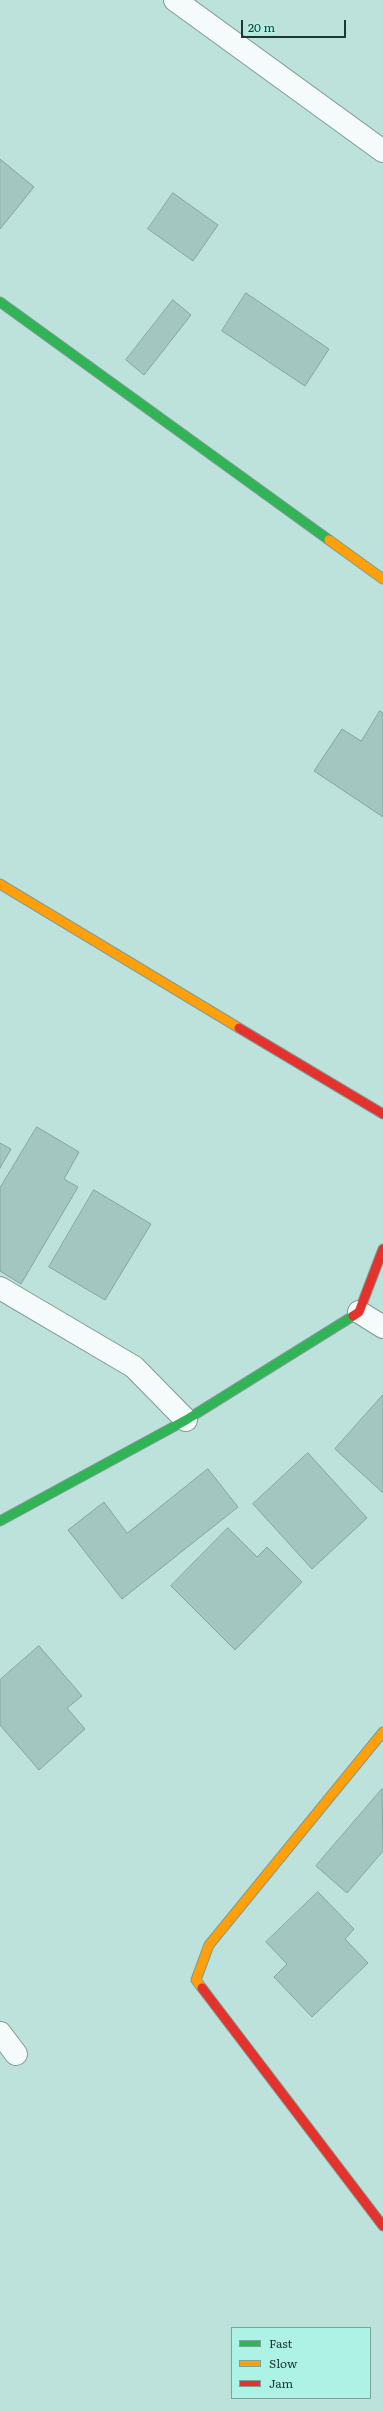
<!DOCTYPE html>
<style>
body{margin:0}
#map{position:relative;width:383px;height:2411px;overflow:hidden;background:#bde2db;font-family:Literata,serif}
canvas{display:block}
.legend{position:absolute;left:231px;top:2327px;width:140px;height:72px;box-sizing:border-box;background:#aef1e5;border:1px solid #74a79e;margin:0;padding:5px 7px;list-style:none;font-size:12px;color:#1c3833}
.legend li{display:flex;align-items:center;gap:8px;height:20px}
.legend b{width:20px;border:1px solid #74a79e}
.scale{position:absolute;left:241px;top:20px;width:105px;height:18px;box-sizing:border-box;border:2px solid #1c3833;border-top:0;padding-left:5px;font-size:12px;line-height:14px;white-space:nowrap;color:#1c3833;-webkit-text-stroke:3px #aef1e5;paint-order:stroke}
</style>
<div id="map">
<canvas width="383" height="2411"></canvas>
<ul class="legend">
<li><b style="height:5px;background:#30b455"></b>Fast</li>
<li><b style="height:5px;background:#ff9f0a"></b>Slow</li>
<li><b style="height:5px;background:#e5322d"></b>Jam</li>
</ul>
<div class="scale">20 m</div>
</div>
<script>
const context = document.querySelector('canvas').getContext('2d');
context.lineJoin = 'round';
function fillPath(path, color) { context.fillStyle = color; context.fill(path, 'evenodd'); }
function stroke(path, color, width, dash) { context.strokeStyle = color; context.lineWidth = width; context.lineCap = dash ? 'butt' : 'round'; context.setLineDash(dash || []); context.stroke(path); }
const building = new Path2D(`
 M0 159 34 187 0 229Z
 M173 193 218 225 193 261 148 229Z
 M246 293 329 349 305 386 222 331Z
 M173 300 191 315 144 375 126 360Z
 M380 711 383 713V817L314 771 342 729 361 741Z
 M37 1127 79 1152 64 1179 78 1187 21 1284 0 1271V1188Z
 M0 1143 11 1149 0 1168Z
 M94 1190 151 1224 105 1300 49 1267Z
 M383 1395V1493L335 1449Z
 M308 1453 367 1518 312 1569 253 1504Z
 M208 1469 238 1507 122 1599 68 1530 104 1502 127 1533Z
 M228 1528 257 1557 267 1547 302 1582 235 1650 171 1586Z
 M39 1646 82 1696 67 1708 85 1729 39 1770 0 1725V1680Z
 M382 1789 383 1851 347 1893 316 1866Z
 M318 1892 354 1929 345 1939 368 1963 312 2017 274 1977 287 1964 266 1942Z`);
fillPath(building, '#a3c6c0');
stroke(building, '#86a49e', 1);
const street = new Path2D(`
 M175 0 383 151
 M0 1288 134 1367 186 1420
 M359 1312 383 1327
 M0 2033 16 2054`);
const fast = new Path2D(`
 M0 302 329 540
 M0 1521 186 1420 353 1316`);
const slow = new Path2D(`
 M329 540 383 579
 M0 884 239 1028
 M202 1988 196 1980 209 1945 383 1732`);
const jam = new Path2D(`
 M239 1028 383 1114
 M353 1316 359 1312 383 1249
 M202 1988 383 2226`);
stroke(street, '#7e9c96', 24);
stroke(fast, '#7e9c96', 11);
stroke(slow, '#7e9c96', 11);
stroke(jam, '#7e9c96', 11);
stroke(street, '#f5fbfa', 22);
stroke(fast, '#30b455', 9);
stroke(slow, '#ff9f0a', 9);
stroke(jam, '#e5322d', 9);
</script>
